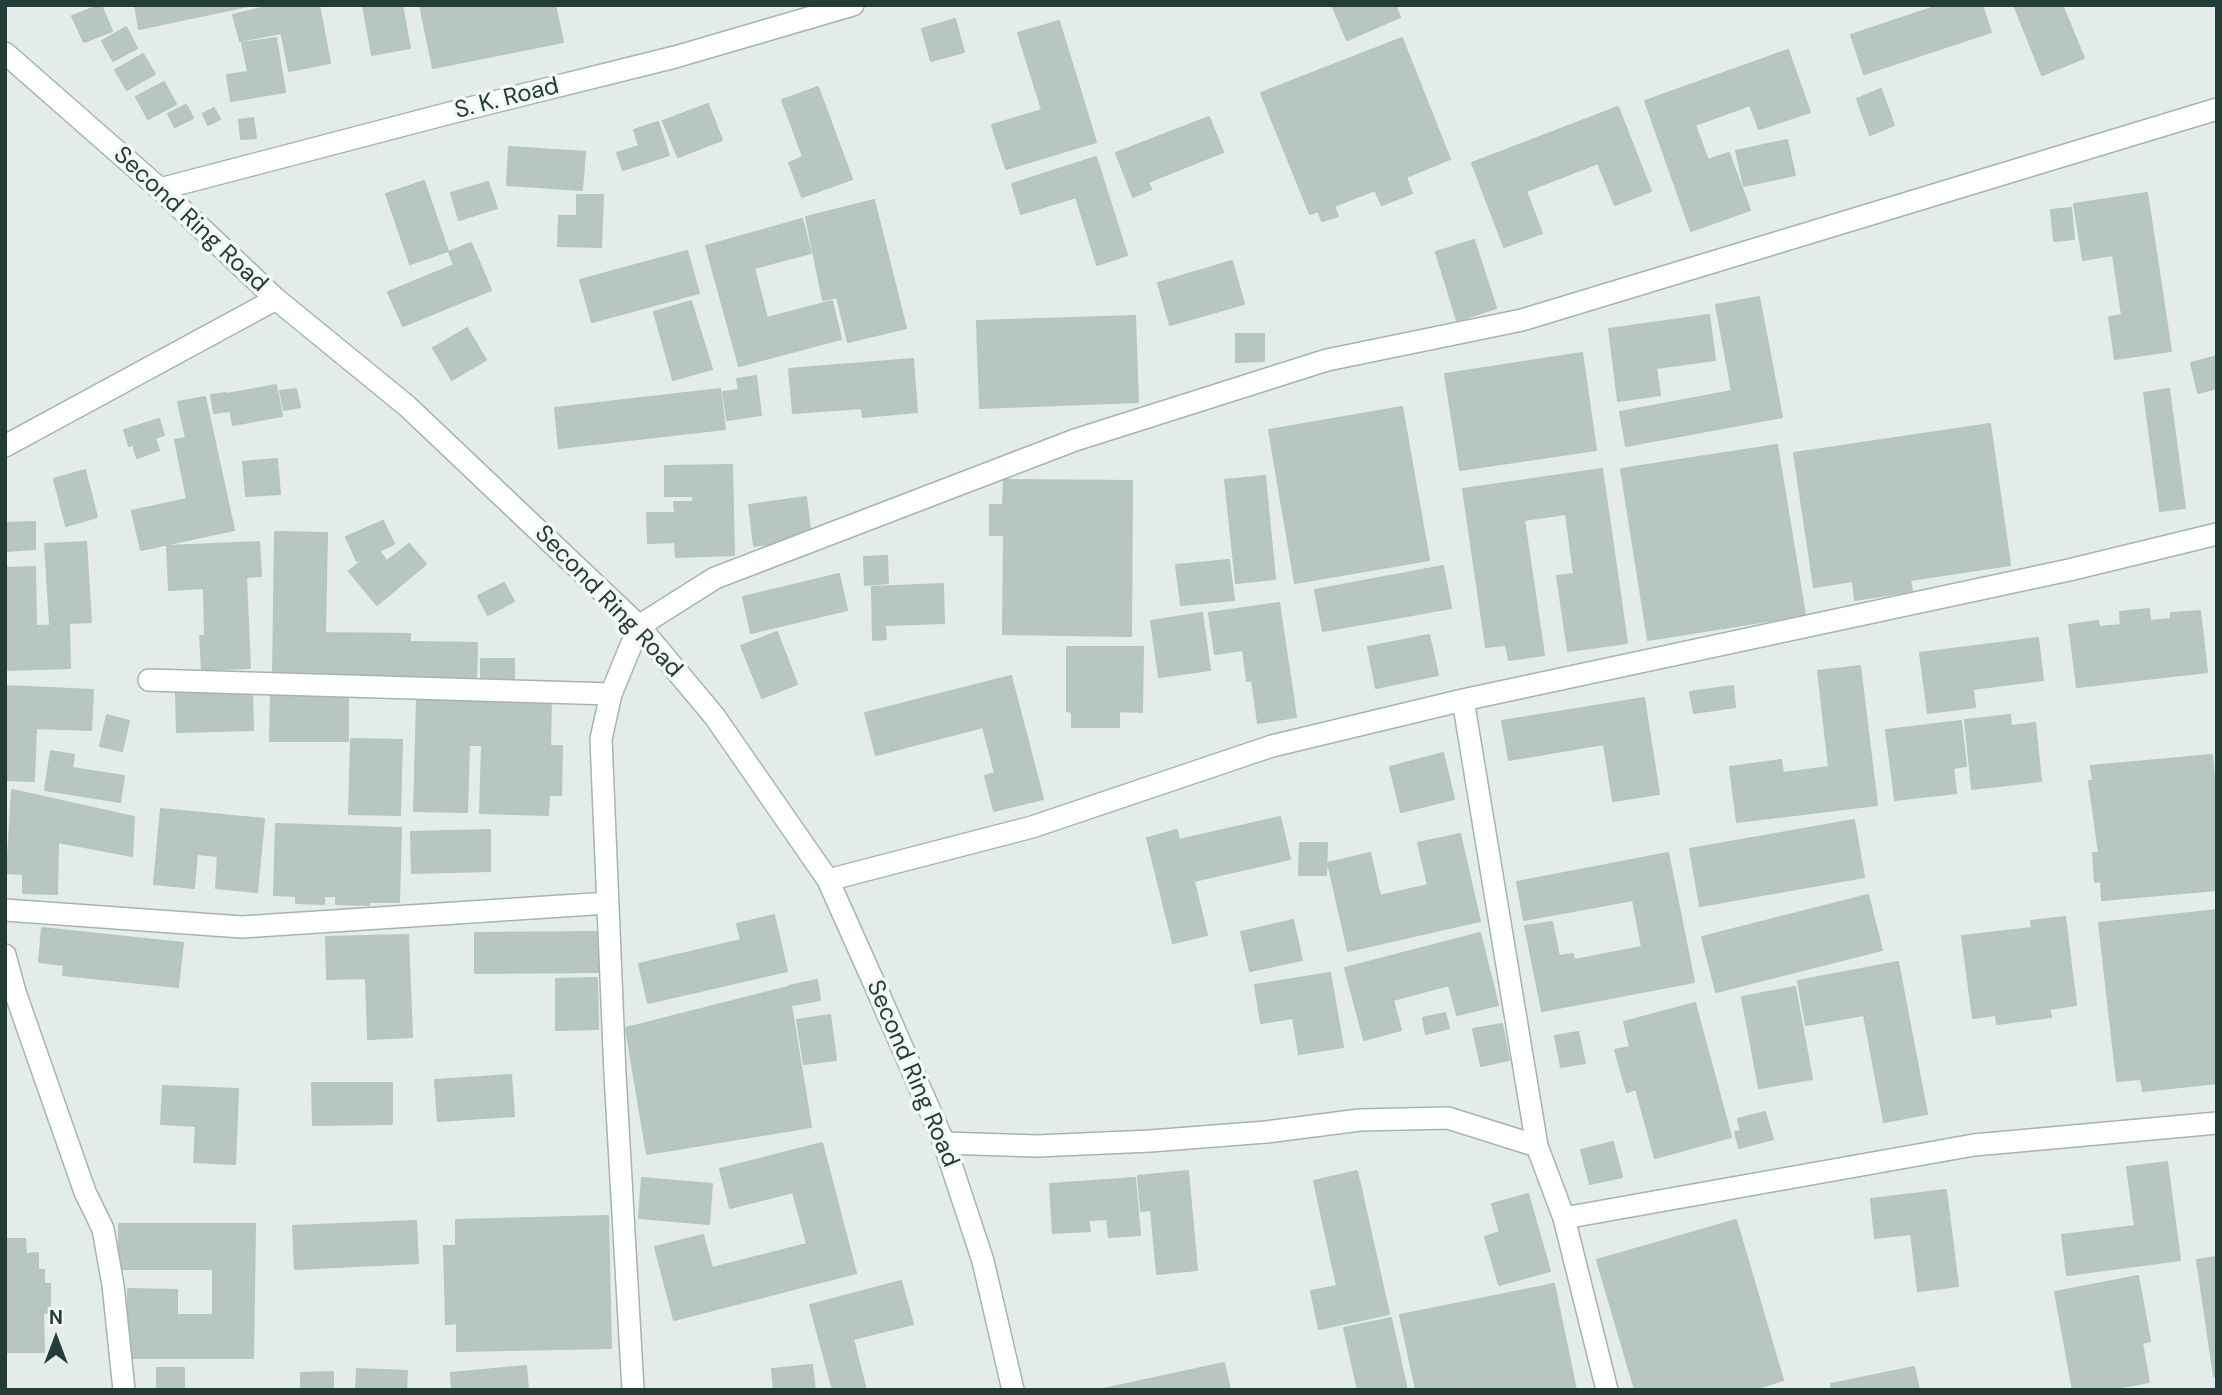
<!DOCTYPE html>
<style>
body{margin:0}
#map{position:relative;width:2222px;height:1395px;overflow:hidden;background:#e3ece8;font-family:"DM Sans",sans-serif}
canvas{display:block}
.frame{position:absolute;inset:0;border:7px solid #233c37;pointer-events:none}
.north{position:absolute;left:21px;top:1304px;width:70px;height:70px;-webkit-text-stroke:5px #f3f8f6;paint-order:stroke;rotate:0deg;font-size:19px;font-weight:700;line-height:28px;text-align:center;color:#233c37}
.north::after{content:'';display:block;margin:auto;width:24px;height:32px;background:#233c37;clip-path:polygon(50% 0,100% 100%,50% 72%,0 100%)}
</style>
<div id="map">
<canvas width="2222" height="1395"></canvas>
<div class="frame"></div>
<div class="north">N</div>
</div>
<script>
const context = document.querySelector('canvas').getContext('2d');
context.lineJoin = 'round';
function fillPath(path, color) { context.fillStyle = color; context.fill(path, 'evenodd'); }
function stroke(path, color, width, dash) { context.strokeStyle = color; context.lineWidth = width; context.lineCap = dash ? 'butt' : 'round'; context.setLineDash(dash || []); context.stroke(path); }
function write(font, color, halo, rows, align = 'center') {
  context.font = font + ' "DM Sans",sans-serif'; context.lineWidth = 7; context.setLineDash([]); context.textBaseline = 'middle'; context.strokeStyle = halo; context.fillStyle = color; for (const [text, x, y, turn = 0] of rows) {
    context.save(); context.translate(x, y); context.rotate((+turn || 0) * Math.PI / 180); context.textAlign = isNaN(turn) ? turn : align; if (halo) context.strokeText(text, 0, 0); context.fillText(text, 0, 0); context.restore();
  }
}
const building = new Path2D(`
 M101 5 112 31 84 42 72 16Z
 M135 5H253L139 29Z
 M274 5 281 33 240 41 233 15Z
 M276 5H319L330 63 289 71Z
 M363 5H402L410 48 372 55Z
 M420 5H460V8L473 5H555L563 42 433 68Z
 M1332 5H1395L1400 17 1347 40Z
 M1941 5H1982L1991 32 1864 74 1851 35Z
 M2014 5H2062L2084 58 2042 75Z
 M955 19 964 52 931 61 922 29Z
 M1059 21 1096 142 1006 169 992 125 1042 110 1018 33Z
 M126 27 137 48 113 61 102 41Z
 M276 38 285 92 231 101 227 75 248 72 242 43Z
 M1402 38 1450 159 1406 177 1412 193 1382 205 1375 190 1334 206 1338 216 1322 221 1318 211 1310 214 1261 93ZM1364 99 1381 142 1334 160 1317 118Z
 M1788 50 1810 112 1759 129 1750 105 1695 125 1708 160 1729 153 1750 210 1691 231 1645 101Z
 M143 54 155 74 127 90 115 70Z
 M164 82 176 104 148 119 136 97Z
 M818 87 852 179 802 197 789 163 803 157 782 100Z
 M1881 89 1894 125 1870 135 1857 99Z
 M1364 99 1381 142 1334 160 1317 118Z
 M708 104 722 140 678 157 663 121Z
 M186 105 193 118 175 127 168 114Z
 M1618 107 1651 191 1615 205 1598 163 1526 191 1542 233 1504 247 1472 163Z
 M214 108 220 119 208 125 203 114Z
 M1209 117 1223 152 1148 182 1151 189 1133 197 1116 153Z
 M253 118 256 138 241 139 239 120Z
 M658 122 669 155 623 170 617 153 639 146 634 130Z
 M1787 140 1795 175 1744 186 1736 151Z
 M509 147 585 152 582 190 507 185Z
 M1096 157 1127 255 1097 265 1076 197 1021 214 1012 184Z
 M424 181 448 251 410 264 386 194Z
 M488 182 497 208 459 220 451 193Z
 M2147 193 2171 351 2115 359 2109 317 2122 315 2113 255 2083 260 2074 204Z
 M577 195H603L601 247 558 246 559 216H577Z
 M874 200 906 328 848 342 837 297 823 300 806 217Z
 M2071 208 2074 239 2054 241 2051 210Z
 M802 219 811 253 754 268 767 318 832 301 841 339 739 366 706 246Z
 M1474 240 1496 308 1457 321 1436 252Z
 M471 243 491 290 403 326 388 292 454 265 449 252Z
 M687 251 699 293 592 322 580 280Z
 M1232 261 1244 304 1170 325 1158 283Z
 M1759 297 1782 417 1626 446 1620 412 1732 391 1716 305Z
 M691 301 712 369 673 380 654 312Z
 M1709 315 1715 360 1656 368 1660 395 1618 401 1609 329Z
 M1135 316 1138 402 980 408 977 321Z
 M467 328 486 360 452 380 433 348Z
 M1236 334H1264V361L1236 362Z
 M1582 353 1596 450 1460 470 1445 374ZM1546 397 1548 419 1515 423 1512 400Z
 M2217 356V388L2198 393 2191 363Z
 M913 359 917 412 863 417 862 408 793 413 789 369Z
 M756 376 761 415 727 420 723 392 739 390 737 379Z
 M276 385 282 416 233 425 227 394Z
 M296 389 300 407 284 410 280 391Z
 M720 389 725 429 559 448 555 408Z
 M2169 389 2185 508 2160 511 2144 393Z
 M226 393 229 411 214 413 211 395Z
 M205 397 234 530 141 550 132 511 187 499 175 440 186 438 178 402Z
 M1546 397 1548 419 1515 423 1512 400Z
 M1402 407 1429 560 1295 583 1269 430ZM1371 458 1376 489 1369 490 1375 525 1325 534 1314 467Z
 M159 419 164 435 155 438 159 450 137 458 133 444 129 446 124 430Z
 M1990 424 2010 565 1910 580 1912 591 1855 600 1853 581 1814 587 1794 453ZM1943 470 1951 525 1903 532 1899 509 1840 517 1836 486Z
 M1777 445 1805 615 1648 640 1621 469ZM1728 491 1731 510 1663 521 1660 501ZM1745 544 1748 556 1666 571 1664 559Z
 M1371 458 1376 489 1369 490 1375 525 1325 534 1314 467Z
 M277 459 280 494 246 496 243 462Z
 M732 465 734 555 676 557 675 542 648 543 647 513H675L674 502H693V496H665V466Z
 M1602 469 1627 643 1568 651 1557 576 1574 574 1566 514 1524 520 1544 655 1509 660 1506 645 1486 647 1463 489Z
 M85 470 97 517 66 526 54 479Z
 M1943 470 1951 525 1903 532 1899 509 1840 517 1836 486Z
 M1265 476 1275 579 1236 583 1225 480Z
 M1004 480 1132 481 1131 636 1003 634 1004 535H990V505H1003ZM1037 525H1094L1095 594H1037Z
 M1728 491 1731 510 1663 521 1660 501Z
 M806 497 811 539 754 546 749 505Z
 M383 521 394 544 357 561 346 537Z
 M35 522V549L5 551V523Z
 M1037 525H1094L1095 594H1037Z
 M275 532 327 533 325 633 410 634 409 680 273 678Z
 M86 542 91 622 50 624 45 544Z
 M259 542 261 576 246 577 250 668 202 670 200 636H205L204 588 169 590 167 546Z
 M409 544 426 564 377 605 349 571 368 556 370 558 379 551 387 561Z
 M1745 544 1748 556 1666 571 1664 559Z
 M887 556 888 583 865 585 864 557Z
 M1229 560 1234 600 1181 605 1176 565Z
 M1443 566 1451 608 1323 631 1315 590Z
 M35 567 36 626 69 625 70 668 5 670V568Z
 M839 574 847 610 751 633 743 597Z
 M504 583 514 601 488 615 478 596Z
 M943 584 944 623 885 625 886 639 873 640 872 587Z
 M1279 603 1296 717 1258 723 1252 680 1247 681 1243 650 1215 654 1209 613Z
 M2149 609 2150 621 2171 619V613L2200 611 2207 672 2077 687 2069 625 2098 621 2099 627 2121 625 2120 612Z
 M1202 613 1210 670 1159 677 1151 621Z
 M777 632 797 684 762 698 741 646Z
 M1429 635 1438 675 1376 688 1368 647Z
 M2038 638 2043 680 1973 689 1975 707 1928 713 1920 653Z
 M412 642 477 643 476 681 411 680Z
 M1067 647H1143L1142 712 1119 711V727H1072V712L1067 711Z
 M481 659H514V679H481Z
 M1860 666 1877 805 1737 822 1730 767 1781 760 1783 773 1829 767 1818 671Z
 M1011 676 1043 799 994 811 985 776 995 773 983 727 876 755 865 713Z
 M5 686 93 690 91 730 36 728 34 781 5 780Z
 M1733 686 1735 707 1694 713 1690 692Z
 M252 691 253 730 177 732 176 693Z
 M271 691H348V741H270Z
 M480 697 551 699 550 746H562L561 795H549L548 815 480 813 482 745H469L467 812 414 811 417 700 480 702Z
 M1644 698 1659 794 1613 801 1604 744 1509 760 1502 721Z
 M107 715 129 721 122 751 100 746Z
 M2010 715 2011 726 2035 723 2041 781 1972 789 1965 720Z
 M1961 721 1966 766 1953 768 1956 793 1895 800 1886 730Z
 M351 739 402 740 400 815 349 814Z
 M51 751 74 755 72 768 124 776 120 802 45 790Z
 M1443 753 1454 799 1401 812 1390 767Z
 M2212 755 2217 812V890L2102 900 2101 881 2095 882 2093 853H2099L2089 781H2093L2091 766ZM2179 799 2184 853 2150 856 2145 802Z
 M12 790 134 817 132 856 58 842 57 894 23 893V874L7 873Z
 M2179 799 2184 853 2150 856 2145 802Z
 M161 809 264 819 257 892 216 888 218 856 197 854 194 888 154 884Z
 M1280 817 1290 859 1194 881 1207 935 1173 943 1147 838 1177 830 1179 840Z
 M1854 820 1864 877 1700 906 1690 849Z
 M276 824 401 828 399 902H369V905L336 904V896H324V904L296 903V896L274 895Z
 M490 830V871L412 873 411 832Z
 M1460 834 1480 921 1348 951 1328 863 1370 853 1380 896 1428 885 1418 843Z
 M1300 843H1327L1326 875H1299Z
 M1668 853 1694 982 1542 1011 1525 926 1552 922 1559 956 1573 954 1574 960 1642 947 1633 900 1524 920 1517 882Z
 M1868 895 1882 950 1716 992 1702 937Z
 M2217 910V1083L2143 1091 2141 1079 2117 1081 2099 923ZM2189 956 2200 1037 2158 1043 2147 962Z
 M774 915 787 971 648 1003 639 964 741 940 737 924Z
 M2065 917 2076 1005 2049 1009 2051 1017 1997 1024 1996 1015 1973 1018 1962 936 2032 928 2031 921Z
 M1293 920 1302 960 1250 971 1241 932Z
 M42 928 183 943 178 987 63 975 64 965 39 962Z
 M599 932V972L475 973V933Z
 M1480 933 1498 1005 1457 1015 1449 985 1393 1000 1401 1030 1364 1040 1345 968Z
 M408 935 412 1037 368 1039 366 978 327 979 326 937Z
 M2189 956 2200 1037 2158 1043 2147 962Z
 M1898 962 1927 1114 1884 1122 1864 1015 1806 1025 1798 981Z
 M1330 973 1343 1047 1299 1054 1293 1018 1261 1023 1255 985Z
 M597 978 598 1029 556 1030V979Z
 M817 980 820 1000 793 1005 789 986Z
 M788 987 811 1127 647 1154 626 1028ZM743 1038 752 1084 728 1088 729 1096 695 1103 693 1096 678 1098 669 1053Z
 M1795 987 1812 1079 1759 1088 1742 997Z
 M1695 1003 1731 1137 1655 1158 1636 1089 1627 1092 1615 1050 1630 1047 1624 1022Z
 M1445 1013 1449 1028 1426 1034 1423 1018Z
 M830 1015 836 1060 804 1064 797 1020Z
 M1502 1024 1509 1060 1481 1066 1473 1029Z
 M1578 1032 1585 1063 1561 1067 1555 1036Z
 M743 1038 752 1084 728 1088 729 1096 695 1103 693 1096 678 1098 669 1053Z
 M511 1075 514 1116 438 1121 435 1080Z
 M312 1083H392V1124L313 1125Z
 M163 1086 238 1089 235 1164 194 1162 196 1126 161 1124Z
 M1765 1112 1773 1139 1739 1148 1735 1132 1741 1131 1738 1119Z
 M1613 1142 1622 1177 1590 1184 1581 1150Z
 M822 1143 856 1273 674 1320 655 1247 703 1235 712 1268 807 1244 793 1192 730 1208 720 1169Z
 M2167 1162 2180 1260 2067 1275 2062 1235 2135 1226 2127 1167Z
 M1188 1171 1197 1270 1157 1274 1151 1210 1141 1211 1138 1176Z
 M1357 1171 1389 1314 1319 1329 1311 1291 1337 1286 1314 1181Z
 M642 1178 712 1184 709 1224 639 1218Z
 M1135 1178 1140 1235 1109 1237 1107 1219 1088 1220 1090 1231 1053 1233 1050 1184Z
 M1946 1190 1958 1286 1918 1291 1911 1234 1875 1238 1871 1199Z
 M1528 1194 1550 1271 1499 1285 1485 1237 1500 1232 1492 1204Z
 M608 1216 611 1348 457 1351V1323L446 1324 444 1246H456V1220ZM573 1261V1303L499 1305 498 1263Z
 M1736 1220 1783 1380 1751 1390H1717L1716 1386 1701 1390H1635L1597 1260ZM1708 1269 1721 1315 1684 1326 1691 1352 1679 1356 1659 1283Z
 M416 1221 418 1263 295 1269 293 1226Z
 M119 1224H255L253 1358H128V1289L177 1290V1315H213V1269H119Z
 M5 1239H25L26 1254 38 1253V1270H44V1284H50V1312L43 1313 44 1352H5Z
 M2217 1257V1375L2214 1376 2197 1260Z
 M573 1261V1303L499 1305 498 1263Z
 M1708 1269 1721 1315 1684 1326 1691 1352 1679 1356 1659 1283Z
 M2138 1276 2150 1341 2142 1343 2149 1382 2106 1390H2073L2055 1292Z
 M901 1281 913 1324 853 1339 866 1390H833L810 1305Z
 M1554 1284 1576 1390H1521L1509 1335 1449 1346 1458 1390H1416L1400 1315Z
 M1391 1318 1407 1390H1358L1344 1328Z
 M1509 1335 1521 1390H1458L1449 1346Z
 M1224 1363 1230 1390H1099Z
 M812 1365 815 1390H774L772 1369Z
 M526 1366 528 1390H452L451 1373Z
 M1914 1367 1919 1390H1832L1831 1384Z
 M157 1368H184V1390H157Z
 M357 1369 407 1371 406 1390H356Z
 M333 1372V1390H301V1373Z`);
fillPath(building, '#b8c6c1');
stroke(building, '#b5c5bf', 2);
const street = new Path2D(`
 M160 189 450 113 675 57 853 5
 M5 446 276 299
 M149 680 611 694
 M1463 700 1537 1146
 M828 880 1032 827 1272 746 1463 700 2069 570 2217 534
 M5 910 242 927 608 903
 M5 955 15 992 85 1192 103 1229 113 1285 124 1390
 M944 1143 1037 1146 1150 1141 1266 1132 1360 1120 1448 1118 1537 1146 1564 1218 1974 1145 2217 1123
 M1564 1218 1607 1390
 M633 1390 615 1074 601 739 611 694 639 626 715 578 1075 440 1327 360 1522 320 2217 109`);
const secondary = new Path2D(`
 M5 53 160 189 276 299 407 406 639 626 715 717 828 880 874 983 944 1143 983 1261 1013 1390`);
stroke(street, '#a6b4af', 24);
stroke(secondary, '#a2b7b1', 24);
stroke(street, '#fff', 21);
stroke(secondary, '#fff', 21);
write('24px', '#233c37', '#f3f8f6', [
 ["S. K. Road",507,99,-14],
 ["Second Ring Road",190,220,43],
 ["Second Ring Road",608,602,46],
 ["Second Ring Road",912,1074,67]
]);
</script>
